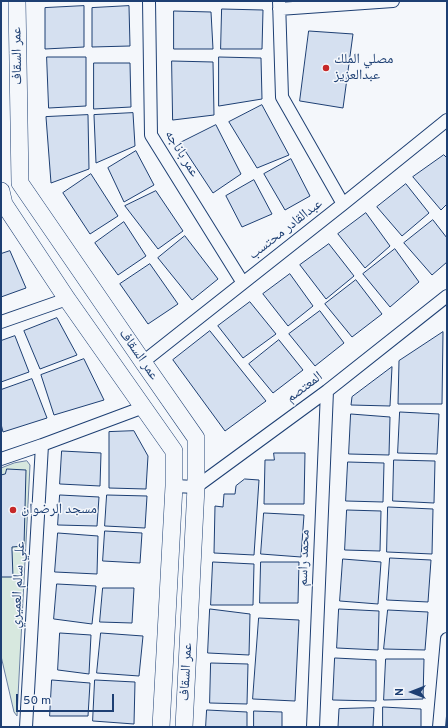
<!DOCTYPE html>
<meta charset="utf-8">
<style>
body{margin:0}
#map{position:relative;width:448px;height:728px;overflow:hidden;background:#f4f7fb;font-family:Overpass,sans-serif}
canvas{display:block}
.frame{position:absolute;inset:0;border:2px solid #1d3f73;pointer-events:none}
.north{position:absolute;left:392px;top:672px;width:40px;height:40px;-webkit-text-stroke:3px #f4f7fb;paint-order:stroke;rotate:270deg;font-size:11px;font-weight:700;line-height:16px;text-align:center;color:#1d3f73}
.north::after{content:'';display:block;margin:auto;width:14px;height:18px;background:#1d3f73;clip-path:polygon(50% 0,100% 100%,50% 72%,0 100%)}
.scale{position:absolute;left:16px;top:694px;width:98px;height:18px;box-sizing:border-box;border:2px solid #1d3f73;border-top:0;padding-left:5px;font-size:12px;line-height:14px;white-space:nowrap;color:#1d3f73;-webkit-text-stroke:3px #f4f7fb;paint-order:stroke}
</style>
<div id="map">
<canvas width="448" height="728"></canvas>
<div class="frame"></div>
<div class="north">N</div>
<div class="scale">50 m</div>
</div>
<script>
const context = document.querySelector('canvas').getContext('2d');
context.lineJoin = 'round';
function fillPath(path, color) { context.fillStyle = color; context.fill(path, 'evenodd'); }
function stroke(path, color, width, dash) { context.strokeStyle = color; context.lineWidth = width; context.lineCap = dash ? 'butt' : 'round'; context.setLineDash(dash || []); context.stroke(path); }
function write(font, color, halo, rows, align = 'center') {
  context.font = font + ' Overpass,"Noto Naskh Arabic",sans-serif'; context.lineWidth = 3; context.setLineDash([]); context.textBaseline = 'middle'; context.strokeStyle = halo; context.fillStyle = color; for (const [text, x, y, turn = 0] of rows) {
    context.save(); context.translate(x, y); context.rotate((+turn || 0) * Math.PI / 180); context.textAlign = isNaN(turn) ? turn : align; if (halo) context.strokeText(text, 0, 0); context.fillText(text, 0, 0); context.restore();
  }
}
const green = new Path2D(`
 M27 461 30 465 17 716 14 712 1 656V468L14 463Z`);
fillPath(green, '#d7e8df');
stroke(green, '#687fa3', 1);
const building = new Path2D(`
 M84 6V47L45 49V8Z
 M129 6 130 46 92 47V8Z
 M222 9 263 10 262 49H221Z
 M174 11 211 12 213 49H174Z
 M309 31 353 34 343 108 300 101Z
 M47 57H86V106L49 108Z
 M219 57 261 58 262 99 219 106Z
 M172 61 213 62 214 115 173 120Z
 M94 63H130L131 107 94 109Z
 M262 105 289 155 257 168 229 122Z
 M133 113 135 146 96 163 94 115Z
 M88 115 89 169 51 183 46 117Z
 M216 125 241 174 213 193 180 143Z
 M136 151 154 185 124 202 108 168Z
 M444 155 447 158V204L441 210 413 177Z
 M291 159 310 196 285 210 264 174Z
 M91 174 118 216 90 234 63 193Z
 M254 180 272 214 242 227 226 196Z
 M406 184 429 213 402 236 377 207Z
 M156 191 183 231 158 249 125 206Z
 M366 213 390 246 365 268 338 234Z
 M433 220 447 238V262L432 275 404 243Z
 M124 222 146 256 118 275 95 243Z
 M185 236 218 279 192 300 158 258Z
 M329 244 354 276 326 299 300 265Z
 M395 249 419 282 390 307 363 274Z
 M10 251 26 288 1 297V254Z
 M150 264 178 304 148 324 120 284Z
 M290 274 313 306 288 326 263 294Z
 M356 280 382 314 352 337 325 304Z
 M250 302 276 334 243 358 218 326Z
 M320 311 344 343 315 366 289 334Z
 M57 318 77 355 40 369 24 331Z
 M210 331 266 401 225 431 173 360Z
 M443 332 442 404H398L399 361Z
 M15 336 29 372 1 382V341Z
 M279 340 303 370 273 393 249 364Z
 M84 359 104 400 54 415 41 375Z
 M392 367 390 406 351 405 352 397Z
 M32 379 47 418 3 432 1 424V390Z
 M400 412 439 414 437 454 398 453Z
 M351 414 390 417 389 455 349 454Z
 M134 431 148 456 146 489 109 488V432Z
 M62 451 101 453 100 486 60 484Z
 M274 453H305L304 504H264L265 460H274Z
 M394 460 435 461 434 503 393 501Z
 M348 462 384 463 383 502 346 501Z
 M7 469 26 470 24 546 12 547V550L13 577H1V475L5 474Z
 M245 479 259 480 254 555 214 553 215 506 223 507 224 494H235L236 486Z
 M60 495 99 497 97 526 58 525Z
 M107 495 147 496 145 528 105 526Z
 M388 507 433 509 432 554 387 552Z
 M347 510 381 511 380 551 345 550Z
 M264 513 304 515 301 557 261 554Z
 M105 531 142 533 140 563 103 561Z
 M58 533 98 536 97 574 55 572Z
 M390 558 431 560 428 602 387 600Z
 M343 559 381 562 378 604 340 601Z
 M213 562 254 564 253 605H211Z
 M261 562H299L298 603H260Z
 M57 584 96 586 92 624 54 619Z
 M103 588H134L132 623 100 622Z
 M210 609 250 614 249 655 208 653Z
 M339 609 379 611 378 650 337 648Z
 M388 610 428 612 425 650 384 649Z
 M259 618 299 620 295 701 253 699Z
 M60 633 91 635 89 674 58 670Z
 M101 633 143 636 139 676 97 673Z
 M335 658 376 660V701L333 700Z
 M386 659H424L423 699 384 700Z
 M211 663 248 664 247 704 210 703Z
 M52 680 90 683 88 716H50Z
 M95 680 135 682 134 724 93 721Z
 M383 707 421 709V727H383Z
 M374 708 373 727H338L339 709Z
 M207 710 247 712V727H206Z
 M254 711 282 712V727H254Z`);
fillPath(building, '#d5e0f0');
stroke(building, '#1d3f73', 1);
const street = new Path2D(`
 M149 1 151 135 243 283
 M279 1 282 97 343 204
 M279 9 393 1
 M1 322 67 299
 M143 362 343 204 447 120
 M1 459 42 445 144 407
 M174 486 196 487 327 391 447 296
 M26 727 42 445
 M313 727 327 391
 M439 727 447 639`);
const secondary = new Path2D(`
 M17 1 20 183 143 362 196 438V487L184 727
 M1 191 4 204 67 299 174 451V486L161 727`);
stroke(street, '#1d3f73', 14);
stroke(secondary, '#1d3f73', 18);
stroke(street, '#f4f7fb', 12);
stroke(secondary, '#f4f7fb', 17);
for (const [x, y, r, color] of [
 [326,68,4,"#c62828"],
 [13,510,4,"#c62828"]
]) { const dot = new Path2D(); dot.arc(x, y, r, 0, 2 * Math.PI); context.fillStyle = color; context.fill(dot); stroke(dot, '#f4f7fb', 1.5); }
write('14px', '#1d3f73', '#f4f7fb', [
 ["عمر السقاف",18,56,-91],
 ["عمر باناجه",181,154,58],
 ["عبدالقادر محتسب",286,230,-38],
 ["عمر السقاف",138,355,55],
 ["المعتصم",305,388,-37],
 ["محمد راسم",305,558,-88],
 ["علي سالم العميري",19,585,-87],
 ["عمر السقاف",187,672,-87]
]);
write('14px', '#1d3f73', '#f4f7fb', [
 ["مصلي الملك",334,60],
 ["عبدالعزيز",334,76],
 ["مسجد الرضوان",21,510]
], 'left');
</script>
